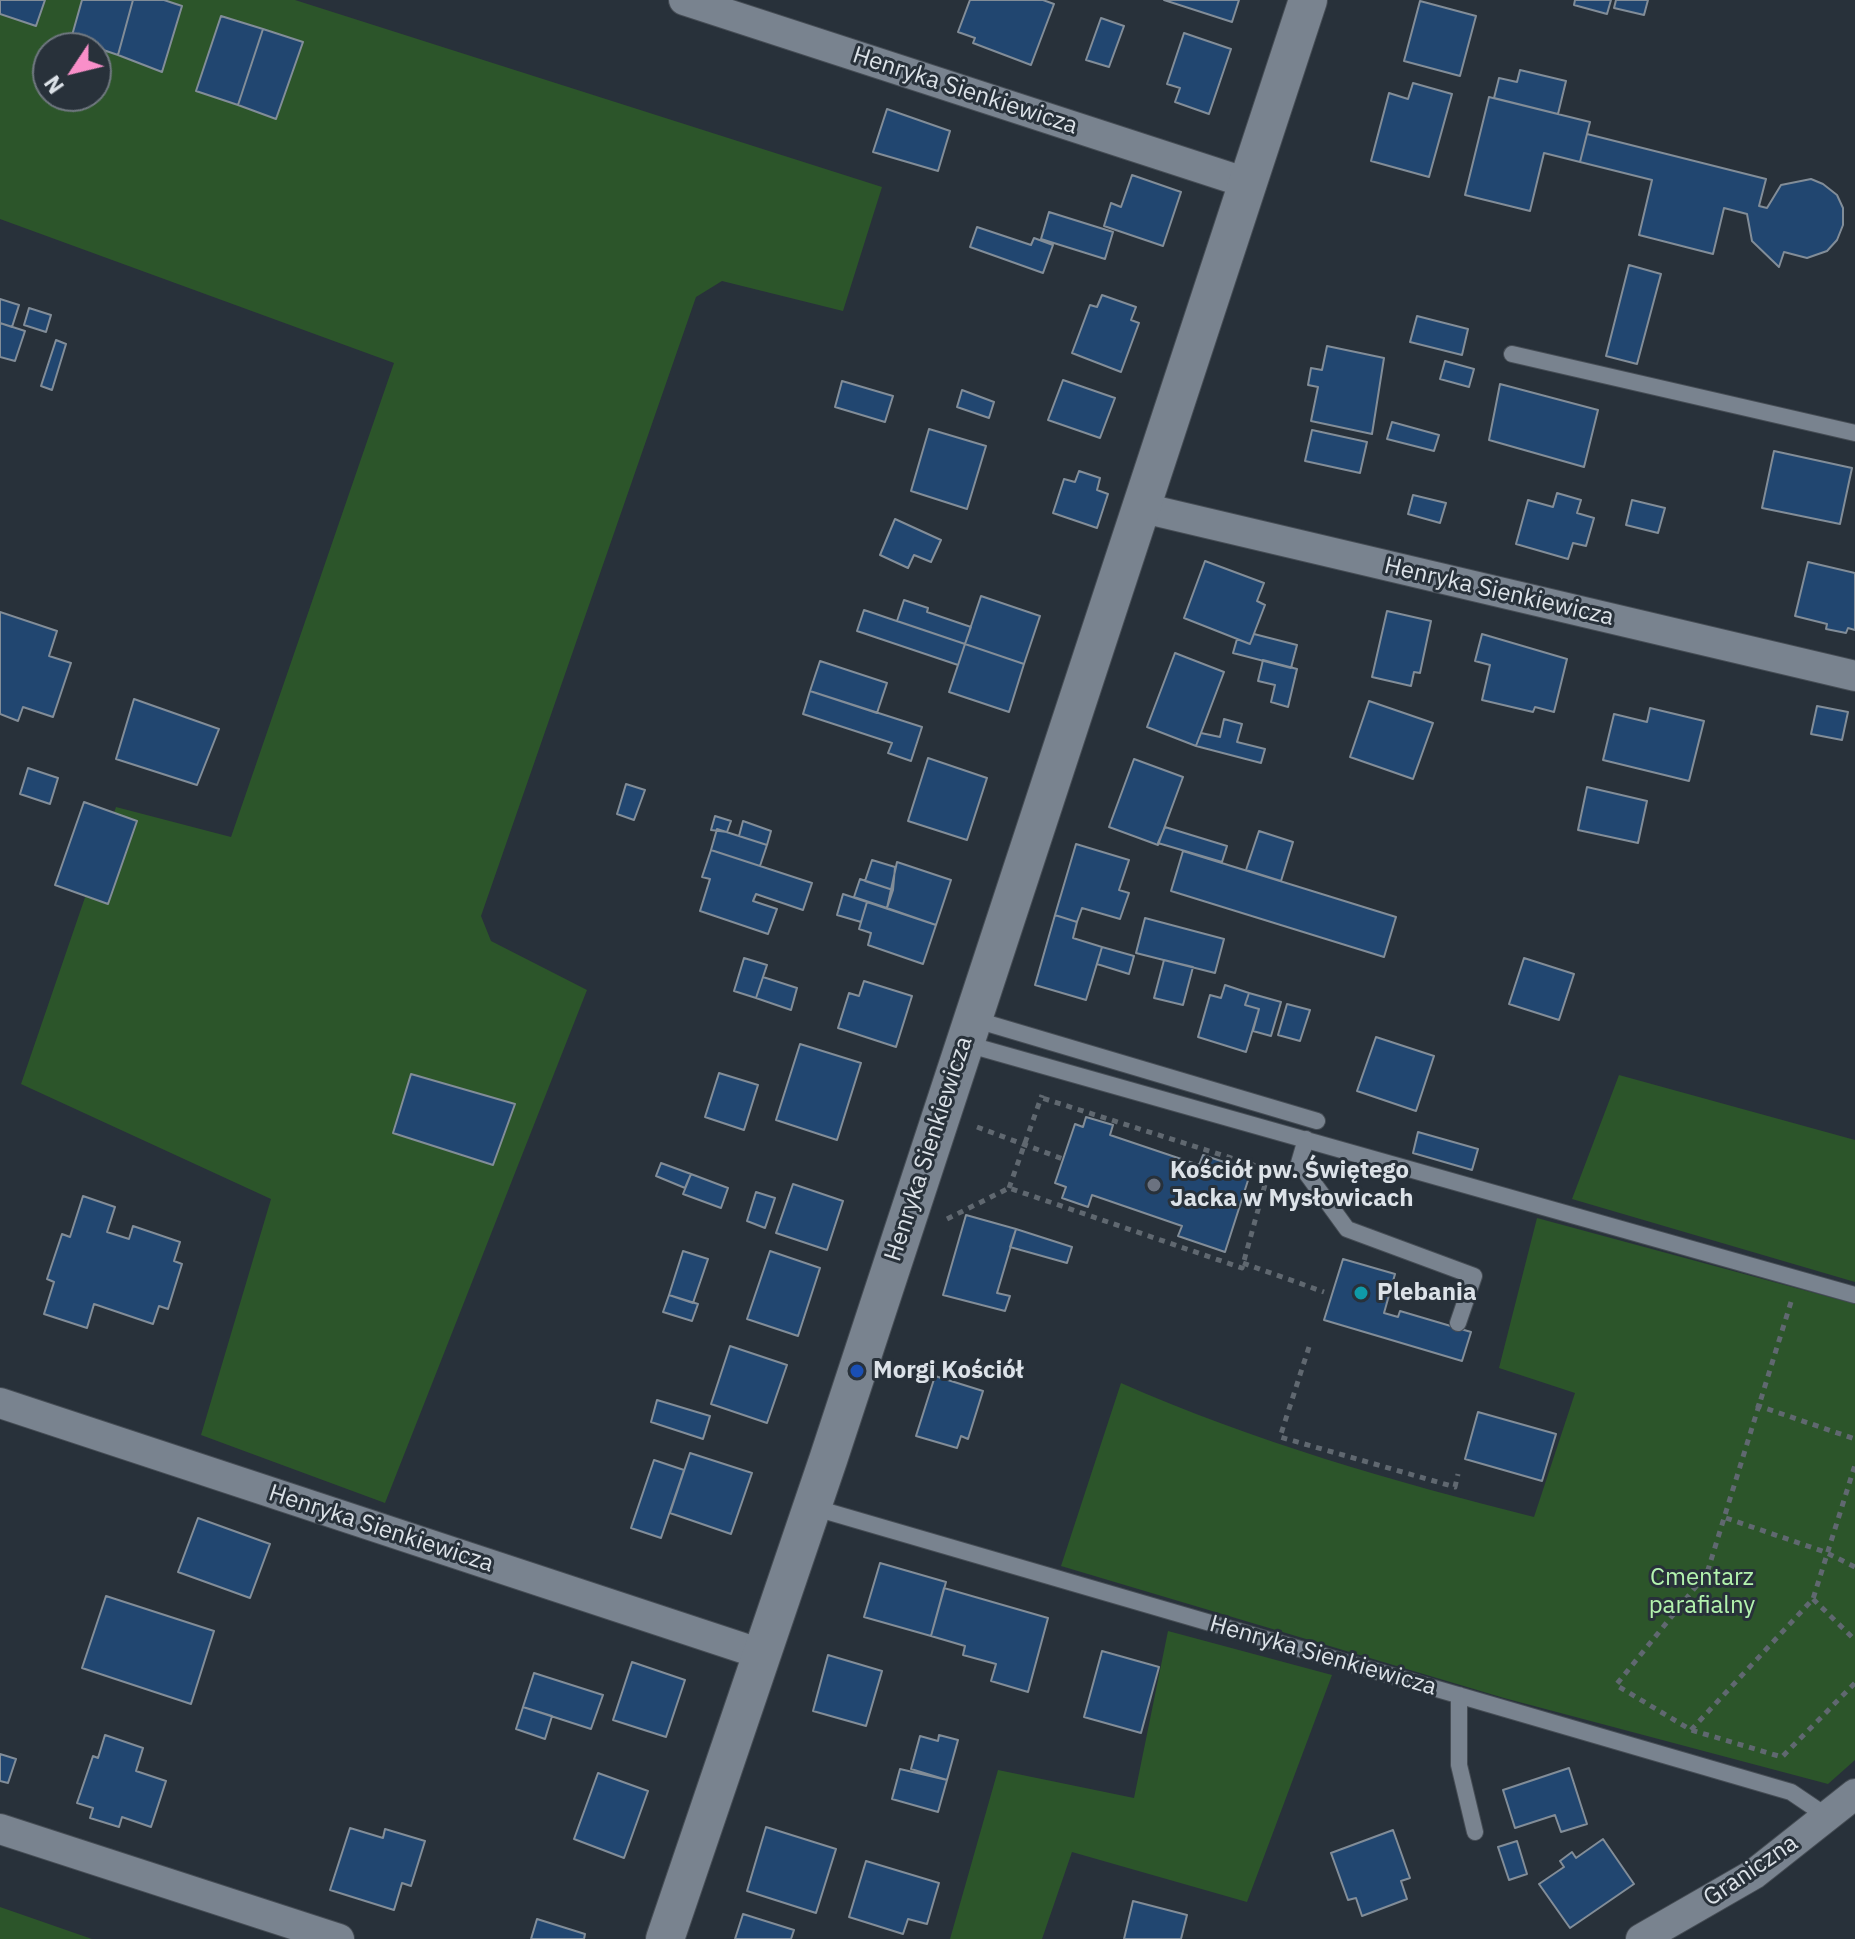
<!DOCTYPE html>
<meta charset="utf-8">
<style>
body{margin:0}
#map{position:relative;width:1855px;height:1939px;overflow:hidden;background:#28313a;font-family:"IBM Plex Sans",sans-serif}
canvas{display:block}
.north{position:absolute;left:32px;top:32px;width:80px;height:80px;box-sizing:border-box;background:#28313a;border:2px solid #707880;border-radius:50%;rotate:235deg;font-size:22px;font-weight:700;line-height:32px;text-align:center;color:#dce2e8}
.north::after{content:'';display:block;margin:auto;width:28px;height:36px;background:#f98fc9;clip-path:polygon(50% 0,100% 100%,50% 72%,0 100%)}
</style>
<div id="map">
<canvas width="1855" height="1939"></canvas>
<div class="north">N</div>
</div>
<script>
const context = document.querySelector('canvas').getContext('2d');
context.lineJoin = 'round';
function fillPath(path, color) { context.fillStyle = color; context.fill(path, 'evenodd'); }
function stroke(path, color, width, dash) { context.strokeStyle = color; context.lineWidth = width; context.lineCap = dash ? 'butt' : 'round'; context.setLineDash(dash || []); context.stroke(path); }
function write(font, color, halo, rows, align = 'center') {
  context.font = font + ' "IBM Plex Sans",sans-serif'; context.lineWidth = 6; context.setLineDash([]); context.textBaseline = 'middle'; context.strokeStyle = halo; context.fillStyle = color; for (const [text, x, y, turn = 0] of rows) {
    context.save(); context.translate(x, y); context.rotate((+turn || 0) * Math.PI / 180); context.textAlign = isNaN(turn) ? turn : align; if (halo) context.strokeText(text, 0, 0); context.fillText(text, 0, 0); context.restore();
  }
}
fillPath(new Path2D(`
 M0 0H295L882 187 843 311 722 281 696 297 481 916 491 941 587 990 385 1503 201 1435 271 1199 21 1084 116 807 231 837 394 363 0 219ZM48 48H96V96H48Z
 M1619 1075 1855 1140V1282L1572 1199Z
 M1537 1218 1855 1304V1760L1828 1784 1504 1698 1061 1566 1121 1383C1253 1441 1394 1482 1534 1517L1575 1393 1499 1368Z
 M1168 1631 1332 1675 1247 1902 1072 1852 1042 1939H950L998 1770 1134 1798Z
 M0 1907 92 1939H0Z`), '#2c552a');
const building = new Path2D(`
 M0 0H45L36 26 0 14Z
 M82 0H133L118 55 71 39Z
 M133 0H164L182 6 162 72 118 55Z
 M970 0H1043L1054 4 1031 65 973 43 975 38 958 32Z
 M1164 0H1239L1232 22Z
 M1575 0H1611L1607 14 1574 5Z
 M1616 0H1648L1644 15 1614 8Z
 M1420 1 1476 16 1460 76 1404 61Z
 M221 16 263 29 238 105 196 91Z
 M1101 18 1124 26 1109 67 1086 60Z
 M263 29 303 42 276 119 238 105Z
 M1184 33 1231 49 1209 114 1175 102 1180 88 1167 84Z
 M1520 70 1566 81 1558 114 1494 98 1499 78 1517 82Z
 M1413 83 1452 94 1429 177 1371 161 1389 93 1408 99Z
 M1489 97 1590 122 1580 162 1544 153 1530 211 1465 195Z
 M887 109 950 131 938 171 873 152Z
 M1587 134 1766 179 1759 206 1767 208 1781 185 1811 179 1823 184 1837 195 1843 208V225L1837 240 1827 251 1807 258 1784 252 1779 267 1752 241 1747 214 1724 208 1713 254 1639 235 1652 180 1580 162Z
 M1132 175 1181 192 1163 246 1104 226 1111 203 1121 207Z
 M1049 212 1113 232 1105 259 1041 239Z
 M977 227 1031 245 1034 238 1053 245 1043 273 970 247Z
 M1629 265 1661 274 1637 364 1606 356Z
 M1102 295 1136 307 1131 320 1139 323 1121 372 1072 353 1090 305 1097 307Z
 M0 299 19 305 12 327 0 323Z
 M29 308 51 315 46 332 24 325Z
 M1417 316 1468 329 1462 355 1410 342Z
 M0 323 25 331 15 361 0 357Z
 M56 340 66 344 52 390 41 386Z
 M1327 346 1384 358 1372 434 1311 421 1318 387 1308 385 1311 368 1322 370Z
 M1445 361 1474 369 1469 387 1440 379Z
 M1063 380 1115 398 1100 438 1048 420Z
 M842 381 893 396 885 422 835 407Z
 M1500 384 1598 410 1584 467 1489 440Z
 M962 390 994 402 989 418 957 407Z
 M1392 422 1439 435 1434 451 1387 439Z
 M929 429 986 446 967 509 911 491Z
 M1312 430 1367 442 1360 473 1305 461Z
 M1774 451 1852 468 1840 524 1762 508Z
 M1079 471 1100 478 1097 490 1108 494 1097 528 1053 513 1064 479 1075 482Z
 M1557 493 1581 500 1577 513 1594 518 1586 546 1573 543 1568 559 1516 544 1528 500 1553 507Z
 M1413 495 1446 503 1440 523 1408 514Z
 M1632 500 1665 508 1658 533 1626 525Z
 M895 519 941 540 931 562 914 555 908 568 880 555Z
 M1205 561 1264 583 1257 601 1265 605 1250 644 1184 618Z
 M1808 562 1855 573V630L1848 628 1846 633 1826 629 1827 624 1795 616Z
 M981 596 1040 616 1024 664 965 644Z
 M904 600 928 608 927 612 971 627 965 644 897 621Z
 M864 610 965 644 958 665 857 631Z
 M1387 611 1431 621 1420 673 1414 672 1411 686 1372 677Z
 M0 612 57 631 49 656 71 663 53 717 23 707 18 721 0 714Z
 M1254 634 1297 645 1291 668 1233 653 1237 639 1250 644Z
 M1482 634 1567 659 1554 712 1535 707 1533 712 1482 700 1490 665 1475 661Z
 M965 644 1024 664 1009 712 949 692Z
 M1175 653 1224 672 1196 746 1147 727Z
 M1263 660 1297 669 1288 707 1271 702 1275 685 1258 681Z
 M820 661 887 683 877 713 810 691Z
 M810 691 922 727 911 761 888 753 892 743 803 714Z
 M134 699 219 729 197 785 116 759Z
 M1369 701 1433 723 1413 779 1350 757Z
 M1817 706 1848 712 1842 740 1811 734Z
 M1650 708 1704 721 1689 781 1603 760 1614 714 1647 722Z
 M1224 719 1242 724 1237 742 1265 749 1261 763 1196 746 1201 733 1220 737Z
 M928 758 987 778 967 840 908 821Z
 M1134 759 1183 777 1158 845 1109 827Z
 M28 768 58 778 50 804 20 794Z
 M626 784 645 790 634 820 617 814Z
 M1587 787 1647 801 1638 843 1578 830Z
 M84 802 137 821 108 904 55 885Z
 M715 816 731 821 727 832 711 830Z
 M743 821 771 831 767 845 739 836Z
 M1165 827 1227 846 1222 862 1158 843Z
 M717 829 767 845 760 866 711 850Z
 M1259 831 1293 842 1281 881 1246 870Z
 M1076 844 1129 860 1119 890 1129 893 1120 919 1082 908 1077 922 1055 915Z
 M711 850 812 883 803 910 756 894 753 901 777 909 768 934 700 911 710 879 702 877Z
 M1183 851 1396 917 1384 957 1171 891Z
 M872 860 895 867 893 890 865 881Z
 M897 862 951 880 936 925 887 908Z
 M860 879 893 890 887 908 854 897Z
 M843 894 867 902 861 922 837 915Z
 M867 902 936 925 923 964 868 945 871 933 859 929Z
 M1055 915 1077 922 1073 938 1102 947 1086 1000 1035 985Z
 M1145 918 1224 939 1215 973 1136 953Z
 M1102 947 1134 956 1129 974 1097 964Z
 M744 958 767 965 756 998 734 991Z
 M1524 958 1574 974 1559 1020 1509 1004Z
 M1164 960 1193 967 1183 1005 1154 998Z
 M763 977 797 988 791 1010 756 998Z
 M864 981 912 996 896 1047 838 1028 849 993 859 996Z
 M1225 985 1249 993 1245 1005 1259 1009 1246 1052 1198 1037 1210 995 1221 998Z
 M1249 993 1281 1002 1271 1036 1253 1031 1259 1009 1245 1005Z
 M1287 1004 1310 1010 1300 1041 1278 1035Z
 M1376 1037 1434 1056 1416 1111 1357 1091Z
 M800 1044 861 1063 837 1140 776 1120Z
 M719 1073 758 1085 744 1130 705 1117Z
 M411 1074 515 1104 493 1165 393 1133Z
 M1086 1117 1113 1125 1110 1135 1199 1165 1203 1155 1251 1171 1225 1252 1178 1236 1182 1226 1092 1195 1088 1207 1062 1198 1066 1187 1055 1183 1075 1124 1083 1127Z
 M1418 1132 1478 1149 1472 1170 1413 1153Z
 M661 1163 691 1174 685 1188 656 1176Z
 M691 1174 728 1188 721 1208 683 1194Z
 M793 1184 843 1201 827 1250 776 1233Z
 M756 1192 775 1198 765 1228 747 1221Z
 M83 1196 115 1207 107 1232 129 1239 133 1226 180 1242 174 1261 182 1264 168 1309 159 1306 153 1324 94 1304 87 1328 44 1314 54 1282 47 1279 62 1234 70 1237Z
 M966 1215 1016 1229 997 1293 1010 1296 1005 1311 943 1295Z
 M1016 1229 1072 1247 1067 1263 1010 1247Z
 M683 1251 708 1259 693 1303 669 1295Z
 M770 1251 820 1268 798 1336 747 1319Z
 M1343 1259 1395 1274 1384 1313 1398 1317 1400 1311 1471 1332 1462 1361 1324 1320Z
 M669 1295 698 1304 692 1321 663 1312Z
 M730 1346 787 1365 767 1423 711 1404Z
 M935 1376 983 1391 968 1439 961 1436 957 1448 916 1436Z
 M657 1400 710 1416 703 1439 651 1422Z
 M1478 1412 1556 1434 1542 1481 1465 1459Z
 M690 1453 752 1473 731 1534 670 1513Z
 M654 1460 684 1470 661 1538 631 1528Z
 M198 1518 270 1544 250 1598 178 1572Z
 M880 1563 946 1582 931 1636 864 1617Z
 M944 1588 1048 1618 1028 1692 991 1681 996 1664 963 1655 965 1646 931 1636Z
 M106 1596 214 1631 191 1704 82 1668Z
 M1102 1651 1159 1667 1141 1733 1084 1717Z
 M828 1655 882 1671 866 1726 813 1711Z
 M632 1662 685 1680 666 1737 613 1720Z
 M534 1673 603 1695 591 1729 523 1707Z
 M523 1707 552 1716 545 1739 516 1729Z
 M105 1735 143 1748 136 1771 166 1781 151 1827 122 1817 119 1827 90 1818 93 1808 77 1803 93 1756 98 1758Z
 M939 1735 958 1740 947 1780 911 1769 920 1736 938 1741Z
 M0 1754 16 1759 8 1783 0 1781Z
 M1569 1768 1587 1824 1561 1832 1555 1815 1515 1828 1503 1790Z
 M900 1769 947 1780 938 1812 892 1799Z
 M598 1773 648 1791 624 1858 574 1839Z
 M766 1827 836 1849 816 1913 747 1891Z
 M350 1828 383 1838 385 1829 425 1841 411 1886 402 1883 394 1910 330 1890Z
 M1393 1830 1410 1878 1401 1881 1407 1899 1362 1916 1356 1898 1348 1900 1331 1853Z
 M1603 1839 1634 1884 1570 1928 1539 1884 1564 1867 1560 1861 1572 1852 1576 1858Z
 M1517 1841 1527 1874 1509 1880 1498 1847Z
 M866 1861 939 1883 927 1924 908 1919 903 1934 849 1917Z
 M1133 1901 1187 1915 1181 1939H1124Z
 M743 1914 794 1930 791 1939H735Z
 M537 1919 585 1934 584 1939H531Z`);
fillPath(building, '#214670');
stroke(building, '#828d98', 2);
const service = new Path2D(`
 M1512 354 1855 433
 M973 1019 1317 1121
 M963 1043 1855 1295
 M1306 1139 1299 1163 1347 1229 1474 1276 1458 1323
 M812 1507 1791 1792 1828 1817
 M1459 1695V1765L1475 1832`);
const minor = new Path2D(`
 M684 0 1247 183
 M1143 508 1855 676
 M0 1403 761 1654
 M0 1829 339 1939
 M1641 1939 1754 1874 1855 1794`);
const tertiary = new Path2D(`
 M665 1939 828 1460 1308 0`);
stroke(service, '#464d55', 18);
stroke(minor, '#464d55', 32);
stroke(tertiary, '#464d55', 40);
stroke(new Path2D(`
 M977 1127 1063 1159
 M1009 1188 1042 1095
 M947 1219 1009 1188 1242 1268 1269 1170 1042 1098
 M1243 1263 1324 1292
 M1791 1302 1707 1573 1616 1685 1691 1730 1782 1757 1855 1683
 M1309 1347 1280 1437 1455 1487 1458 1474
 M1756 1405 1855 1439
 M1726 1518 1825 1552 1855 1567
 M1813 1599 1855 1640
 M1691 1730 1813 1599 1855 1465`), '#606870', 5, [6, 6]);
stroke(service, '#79838f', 16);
stroke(minor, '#79838f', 30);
stroke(tertiary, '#79838f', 38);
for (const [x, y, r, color] of [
 [1154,1185,8,"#6b7280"],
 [1361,1293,8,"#0f9aa8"],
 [857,1371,8,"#1a4fb4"]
]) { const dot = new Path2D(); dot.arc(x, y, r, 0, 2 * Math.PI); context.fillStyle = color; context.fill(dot); stroke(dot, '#28313a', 3); }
write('24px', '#dce2e8', '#28313a', [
 ["Henryka Sienkiewicza",965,91,18],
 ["Henryka Sienkiewicza",1499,592,13],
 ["Henryka Sienkiewicza",929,1149,-72],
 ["Henryka Sienkiewicza",381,1529,18],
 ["Henryka Sienkiewicza",1323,1656,16],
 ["Graniczna",1751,1871,-34]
]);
write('bold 24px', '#dce2e8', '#28313a', [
 ["Kościół pw. Świętego",1170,1171],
 ["Jacka w Mysłowicach",1170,1199],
 ["Plebania",1377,1293],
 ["Morgi Kościół",873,1371]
], 'left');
write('24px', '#b3f3ae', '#28313a', [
 ["Cmentarz",1702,1578],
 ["parafialny",1702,1606]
]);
</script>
